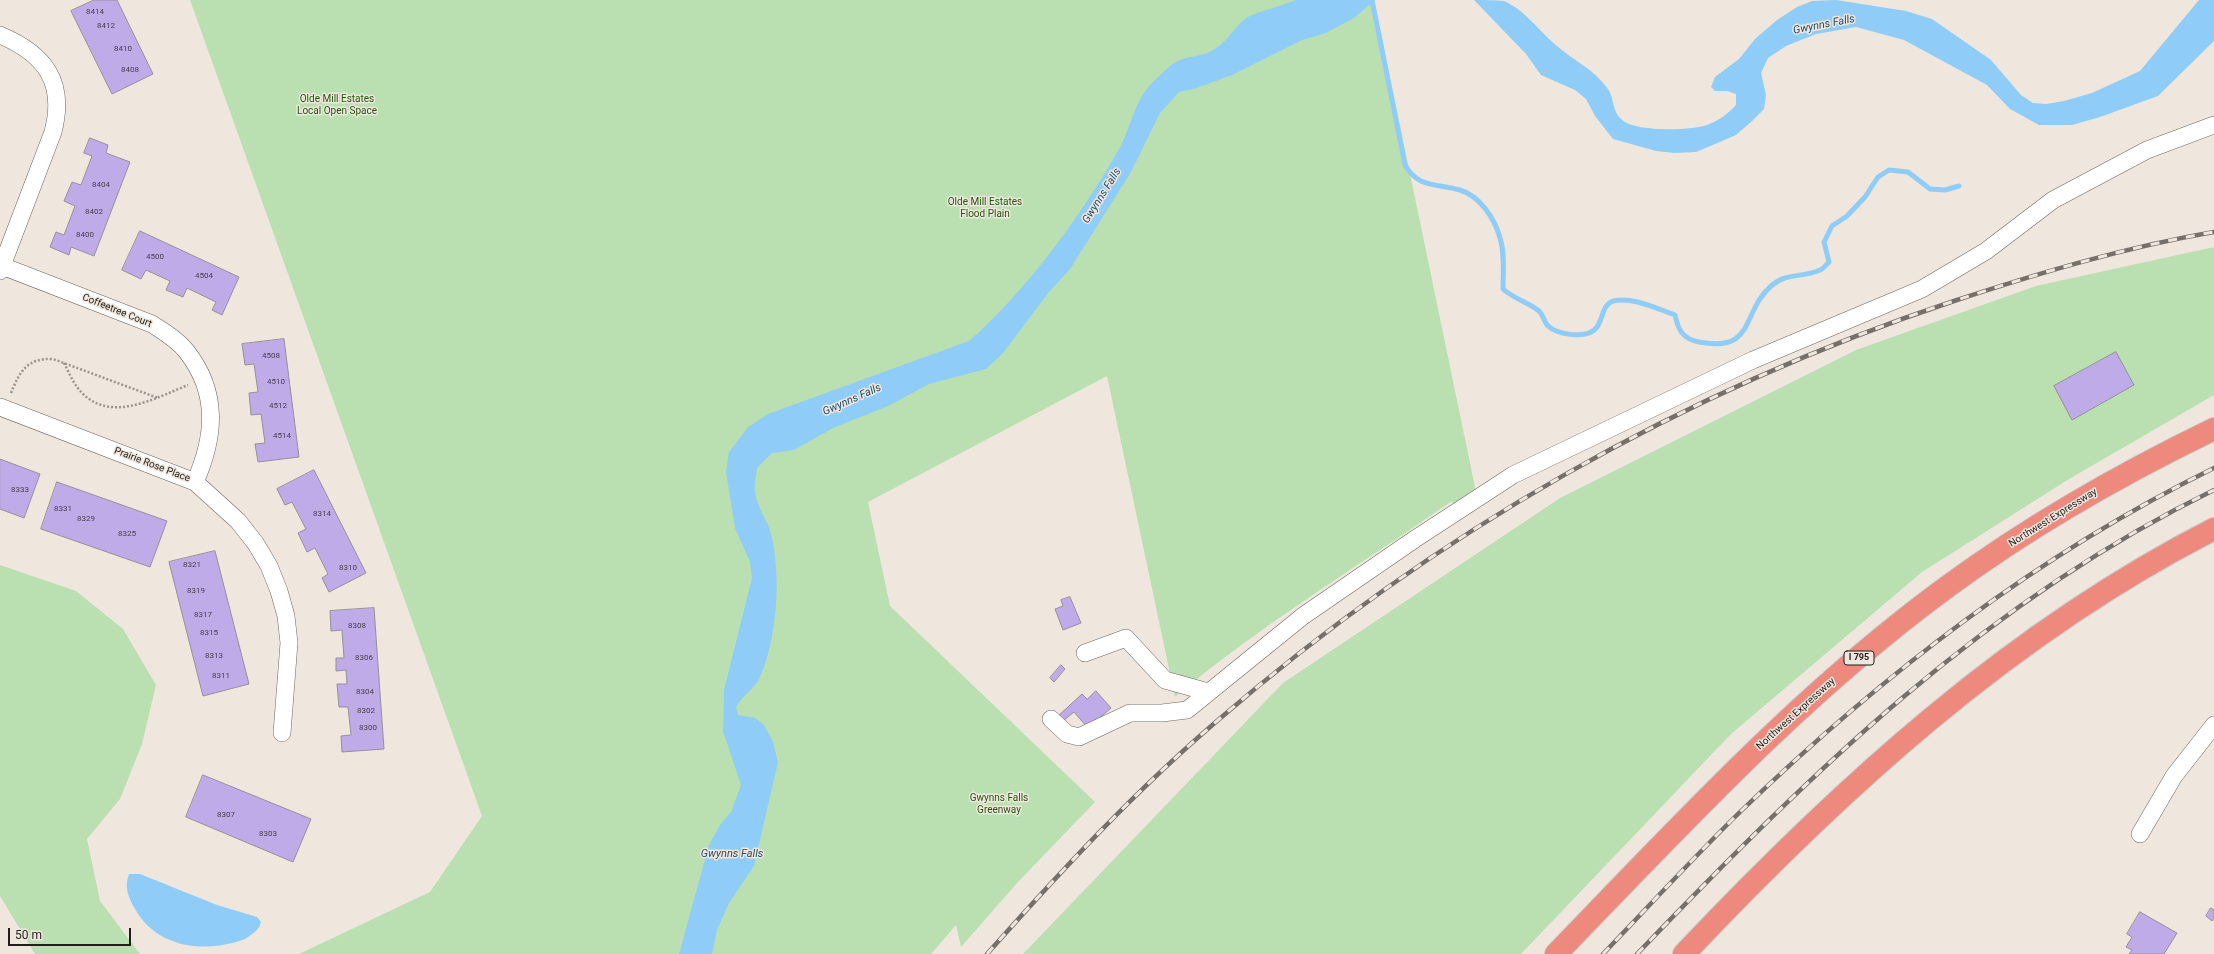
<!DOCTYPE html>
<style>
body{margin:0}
#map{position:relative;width:2214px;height:954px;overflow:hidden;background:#efe7de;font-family:Roboto,sans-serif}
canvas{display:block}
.scale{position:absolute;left:8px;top:928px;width:123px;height:18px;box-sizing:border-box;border:2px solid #201d1a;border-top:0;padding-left:5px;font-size:12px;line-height:14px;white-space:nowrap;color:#201d1a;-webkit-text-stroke:3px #efe7de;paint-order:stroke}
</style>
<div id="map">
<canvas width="2214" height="954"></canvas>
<div class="scale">50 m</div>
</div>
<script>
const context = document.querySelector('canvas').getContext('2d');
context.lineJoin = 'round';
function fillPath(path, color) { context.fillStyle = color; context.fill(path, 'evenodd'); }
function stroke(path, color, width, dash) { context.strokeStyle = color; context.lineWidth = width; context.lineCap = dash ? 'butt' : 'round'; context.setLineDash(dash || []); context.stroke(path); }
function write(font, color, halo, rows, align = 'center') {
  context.font = font + ' Roboto,sans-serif'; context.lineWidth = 3; context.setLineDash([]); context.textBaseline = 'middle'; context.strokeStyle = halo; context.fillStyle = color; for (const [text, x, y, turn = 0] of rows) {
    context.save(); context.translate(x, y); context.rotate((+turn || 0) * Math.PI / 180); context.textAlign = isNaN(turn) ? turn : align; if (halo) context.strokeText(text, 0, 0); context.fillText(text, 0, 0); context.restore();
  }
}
fillPath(new Path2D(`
 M190 0H1374L1476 492 1454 506 1452 501C1359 566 1262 624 1175 697L1107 376 868 502 890 606 1095 802 1018 882 961 947 956 925 931 954H299L430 892 482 816Z
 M2214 247V395L2069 479 1922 572 1731 734 1521 954H1023L1283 683 1560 498 1856 350 2036 286Z
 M0 565 76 591 123 629 156 685 142 744 120 799 87 839 100 901 140 954H35L0 896Z`), '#badfb0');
fillPath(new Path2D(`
 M1296 0H1375L1354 18 1326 33 1302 40 1232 75 1197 88 1179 92 1160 113 1131 172 1070 269 1049 292 1003 353 986 369 929 384 888 406 833 428 794 450 772 453 757 468C756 475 754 485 755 492 757 508 769 522 772 538 781 579 777 641 759 679 753 690 742 696 736 707L738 715 755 718 764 725 773 742 778 762 754 866 729 903 717 930 712 954H679L709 845 720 825 731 812 741 785 723 731 724 690 752 578 750 562 735 528 726 472 729 452 748 427 768 414 969 341C1025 293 1083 213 1119 149 1132 126 1134 99 1155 80 1161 74 1170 65 1178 61 1187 56 1198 57 1207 53 1227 45 1233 27 1248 17 1257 12 1284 5 1296 0Z
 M1474 0C1482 0 1497 0 1504 1 1525 10 1540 32 1557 46 1574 61 1594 69 1608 89 1614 97 1612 111 1621 119 1633 132 1690 131 1707 125 1718 121 1728 114 1736 105V94L1727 91H1715L1711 87 1715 77 1739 59 1755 39 1777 20 1797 7 1812 1 1836 0 1906 11 1932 19 1991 60 2021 95 2033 103 2046 104 2064 101 2092 93 2140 71 2199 0H2214V41L2158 96 2100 117 2072 125H2039L2010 109 1987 85 1904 40 1856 27 1816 34 1786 46 1768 58 1761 73 1766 95 1764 109 1751 122 1736 135 1715 144 1696 152 1674 153 1656 151 1613 139 1595 116 1586 99 1575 90 1541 75 1526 54Z
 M129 874H140L217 905 257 917 261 922C259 931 252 934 245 939 205 954 157 948 135 909 128 897 124 887 129 874Z`), '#8fcdf8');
stroke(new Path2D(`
 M1372 0 1405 165C1419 189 1437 183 1460 190 1480 196 1495 219 1500 238 1505 253 1503 273 1503 289 1514 299 1528 302 1539 311 1543 315 1544 321 1547 325 1557 335 1588 340 1597 327 1603 319 1602 305 1613 301 1631 296 1658 309 1675 315 1678 330 1683 339 1699 342 1756 353 1741 312 1771 286 1787 272 1803 278 1820 270 1823 269 1826 265 1829 262L1824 242 1832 226 1847 216 1865 197 1878 177 1889 170 1908 172 1930 189 1945 190 1959 186`), '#8fcdf8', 5);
const building = new Path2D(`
 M94 0H117L153 74 112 94 71 11Z
 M90 138 108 145 106 153 130 162 94 256 71 247 69 255 50 247 56 232 64 235 75 206 64 201 72 182 81 185 92 156 84 153Z
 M140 231 239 277 222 315 212 310 216 302 187 288 183 297 166 290 170 281 146 270 141 279 122 270Z
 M284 339 299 457 258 462 255 444 265 443 261 414 251 415 249 393 258 392 254 364 245 365 242 344Z
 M2116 352 2134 385 2072 420 2054 386Z
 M0 459 40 474 24 518 0 509Z
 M314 470 366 573 329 592 322 578 328 574 315 548 307 552 298 533 306 529 292 502 285 505 277 489Z
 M57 482 167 521 150 567 41 529Z
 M215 551 249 684 203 696 169 562Z
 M1070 597 1081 623 1063 630 1055 609 1063 606 1061 600Z
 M374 608 384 749 342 752 341 736 351 735 348 707H339L337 684H347L346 670 336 671V658H344L342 630 331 631 330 611Z
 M1061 665 1065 669 1054 682 1050 678Z
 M1096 691 1111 708 1088 728 1074 712 1063 721 1058 716 1082 694 1087 699Z
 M203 775 311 819 293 862 186 817Z
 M2211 908 2214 910V918L2212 921 2206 916Z
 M2140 912 2177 933 2164 954H2129L2132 950 2126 947 2132 937 2127 934Z`);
fillPath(building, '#bfabe8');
stroke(building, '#93909a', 1);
const minor = new Path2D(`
 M0 35C45 54 66 82 53 132L0 271
 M2 266 152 324C164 332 178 340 187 352 219 393 215 437 195 482
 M0 407 195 482 238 521 256 544 269 566 279 591 286 616 289 643 282 733
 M1085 653 1126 638 1165 680 1208 692
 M1051 719 1067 734 1079 737 1130 713H1162L1187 710 1303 616 1415 539 1513 475 1753 360 1922 289 1986 251 2053 200 2147 150 2214 125
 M2140 834 2174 776 2214 725`);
const highway = new Path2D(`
 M1556 954C1680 826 1802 693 1947 587 2030 526 2121 474 2214 429
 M1684 954C1840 789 2010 633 2214 529`);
stroke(minor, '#6d665e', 18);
stroke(highway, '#c9c9c8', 24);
stroke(new Path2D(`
 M64 363C68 371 72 380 77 387 106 426 153 399 188 385
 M11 393C20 371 27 358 53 359L158 398`), '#9a948e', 2.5, [2, 2]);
stroke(minor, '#fff', 17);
stroke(highway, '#ee897e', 22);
const rail = new Path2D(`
 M987 954C1060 872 1134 792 1217 721 1433 534 1683 391 1954 301 2039 273 2126 247 2214 232
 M1603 954C1648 907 1693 858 1740 812 1882 675 2037 555 2214 468
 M1637 954C1812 772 1984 602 2214 490`);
stroke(rail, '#75706a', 4.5);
stroke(rail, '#efe7de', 3, [9]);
write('8px', '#48404e', null, [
 ["8414",95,12],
 ["8412",106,26],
 ["8410",123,49],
 ["8408",130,70],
 ["8404",101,185],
 ["8402",94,212],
 ["8400",85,235],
 ["4500",155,257],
 ["4504",204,276],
 ["4508",271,356],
 ["4510",276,382],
 ["4512",278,406],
 ["4514",282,436],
 ["8333",20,490],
 ["8331",63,509],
 ["8314",322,514],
 ["8329",86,519],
 ["8325",127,534],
 ["8321",192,565],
 ["8310",348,568],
 ["8319",196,591],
 ["8317",203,615],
 ["8308",357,626],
 ["8315",209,633],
 ["8313",214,656],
 ["8306",364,658],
 ["8311",221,676],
 ["8304",365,692],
 ["8302",366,711],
 ["8300",368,728],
 ["8307",226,815],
 ["8303",268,834]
]);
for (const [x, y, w] of [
 [1859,658,30]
]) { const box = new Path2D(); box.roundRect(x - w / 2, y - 7, w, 14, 3); context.fillStyle = '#efe7de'; context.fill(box); stroke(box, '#201d1a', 1); }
write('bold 9px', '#201d1a', null, [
 ["I 795",1859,658]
]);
write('10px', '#20560a', '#efe7de', [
 ["Olde Mill Estates",337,99],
 ["Local Open Space",337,111],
 ["Olde Mill Estates",985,202],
 ["Flood Plain",985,214],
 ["Gwynns Falls",999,798],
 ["Greenway",999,810]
]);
write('10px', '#201d1a', '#efe7de', [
 ["Coffeetree Court",117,311,22],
 ["Prairie Rose Place",152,465,21],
 ["Northwest Expressway",2053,518,-32],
 ["Northwest Expressway",1796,714,-42]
]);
write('italic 11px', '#1f4e6b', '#efe7de', [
 ["Gwynns Falls",1824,25,-11],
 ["Gwynns Falls",1102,196,-58],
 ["Gwynns Falls",852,400,-24],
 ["Gwynns Falls",732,854]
]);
</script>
